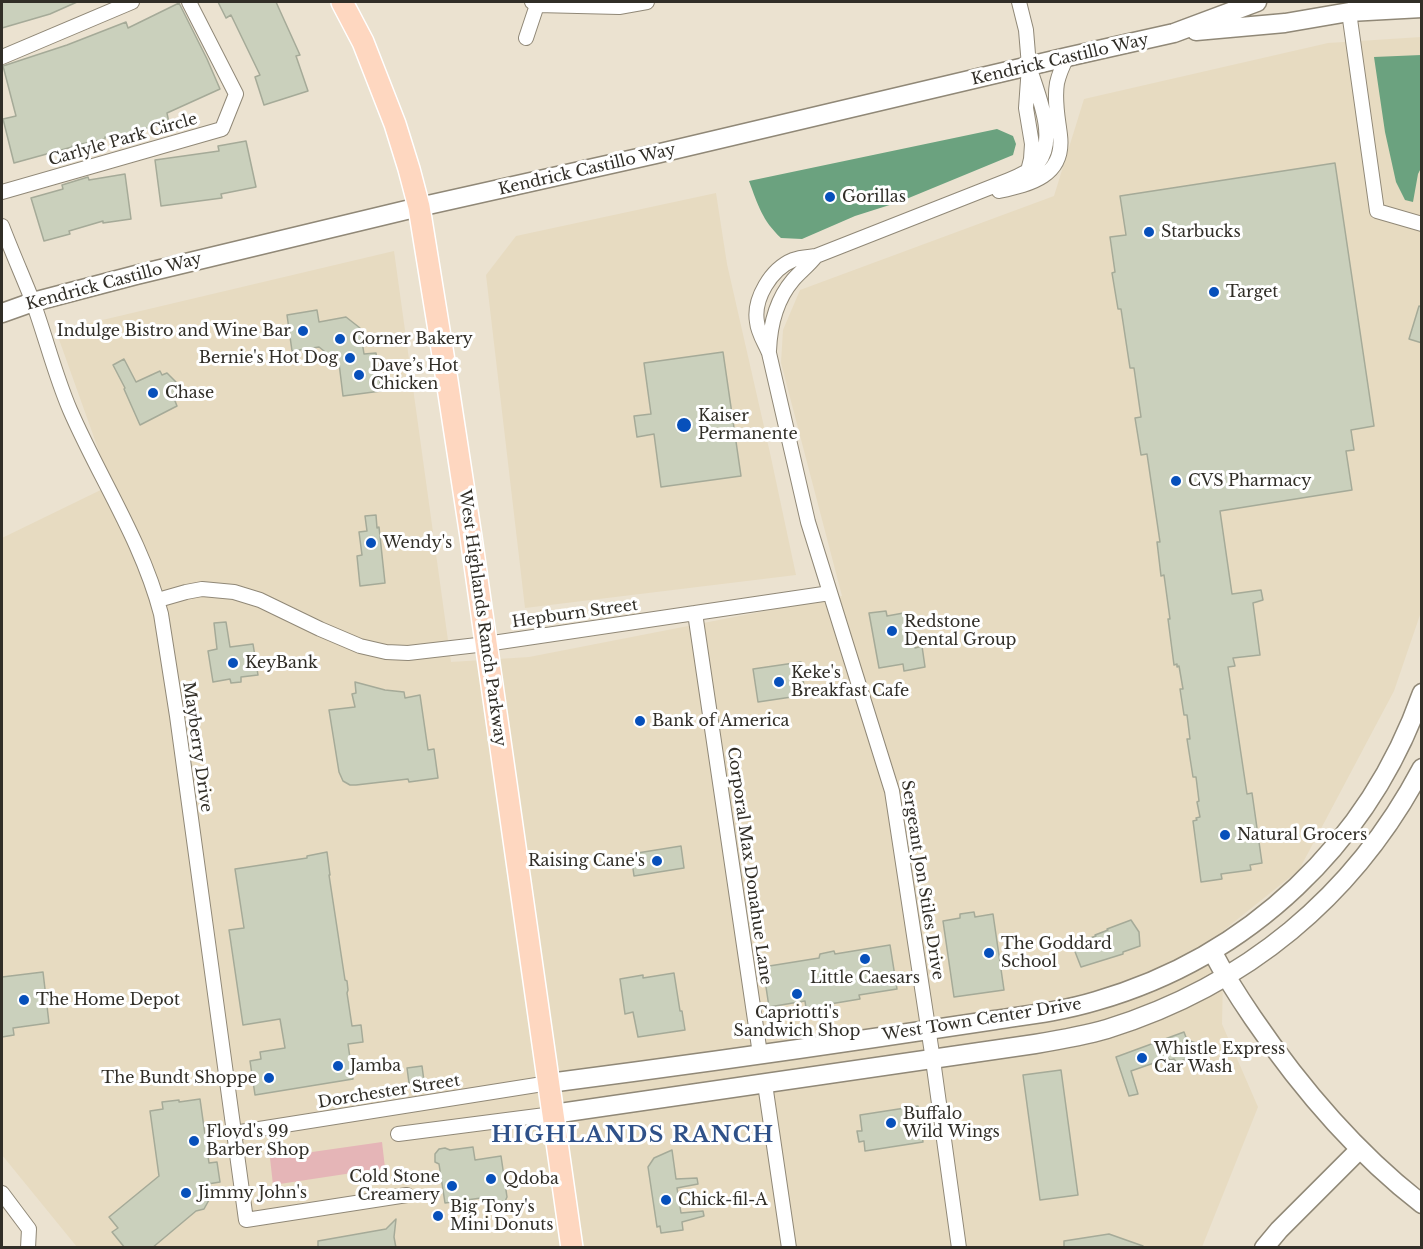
<!DOCTYPE html>
<meta charset="utf-8">
<style>
body{margin:0}
#map{position:relative;width:1423px;height:1249px;overflow:hidden;background:#ebe2d0;font-family:"Libre Baskerville",serif}
canvas{display:block}
.frame{position:absolute;inset:0;border:3px solid #312e27;pointer-events:none}
</style>
<div id="map">
<canvas width="1423" height="1249"></canvas>
<div class="frame"></div>
</div>
<script>
const context = document.querySelector('canvas').getContext('2d');
context.lineJoin = 'round';
function fillPath(path, color) { context.fillStyle = color; context.fill(path, 'evenodd'); }
function stroke(path, color, width, dash) { context.strokeStyle = color; context.lineWidth = width; context.lineCap = dash ? 'butt' : 'round'; context.setLineDash(dash || []); context.stroke(path); }
function write(font, color, halo, rows, align = 'center') {
  context.font = font + ' "Libre Baskerville",serif'; context.lineWidth = 6; context.setLineDash([]); context.textBaseline = 'middle'; context.strokeStyle = halo; context.fillStyle = color; for (const [text, x, y, turn = 0] of rows) {
    context.save(); context.translate(x, y); context.rotate((+turn || 0) * Math.PI / 180); context.textAlign = isNaN(turn) ? turn : align; if (halo) context.strokeText(text, 0, 0); context.fillText(text, 0, 0); context.restore();
  }
}
fillPath(new Path2D(`
 M1421 37V612L1394 691 1299 870 1224 930 1222 1024 1258 1107 1202 1247H77L2 1155V538L111 485 56 331 394 251 451 662 529 657 842 596 781 363 783 330 800 290 1054 196 1084 99 1328 43Z
 M716 193 727 264 770 453 796 575 525 608 486 275 516 236Z`), '#e7dbc1');
fillPath(new Path2D(`
 M382 1142 385 1168 273 1185 270 1158Z`), '#e5b5b7');
fillPath(new Path2D(`
 M1421 55V168L1418 174 1413 202 1405 200 1396 182 1385 132 1374 57Z
 M997 129 1013 136 1016 144 1013 155 899 202 855 216 802 239 781 238C762 220 758 205 749 181Z`), '#6ba27f');
const building = new Path2D(`
 M2 2H77L50 14 2 28Z
 M218 2H276L300 55 296 56 308 91 264 105 255 77 260 75 231 15 226 18Z
 M179 3 207 59 220 89 167 113 169 123 135 131V132L105 137V139L72 146V147L14 163 3 119 16 116 3 66 67 45 126 22 128 28Z
 M246 141 256 187 221 194 222 198 161 206 155 160 219 151 218 146Z
 M1335 163 1374 426 1351 430 1354 450 1346 451 1352 490 1220 511 1232 594 1261 590 1263 600 1253 603 1260 655 1233 658 1235 666 1228 667 1247 794 1252 793 1262 863 1250 865 1251 870 1221 874 1222 879 1201 882 1193 821 1197 820 1196 818 1200 817 1197 802 1199 801 1196 777H1193L1187 739H1190L1187 715H1184L1180 689H1183L1179 666 1177 667V664L1174 665 1168 619H1170L1164 575 1161 576 1157 542H1160L1147 454 1141 455 1135 418 1141 417 1134 368H1130L1121 309H1118L1112 273 1115 272 1110 237 1126 235 1120 196Z
 M125 174 131 219 103 223V221L69 231 70 234 44 241 31 198 63 189 62 185 88 177 89 180Z
 M1419 306 1422 307V343L1409 339Z
 M317 310 319 322 346 317 360 328 364 354 376 353 381 391 343 396 339 363 319 347 292 351 287 315Z
 M723 352 741 476 661 487 654 434 637 437 634 416 651 414 644 363Z
 M124 359 136 382 160 371 162 375 167 373 176 382 179 389 180 398 175 401 177 406 140 425 124 389 125 388 113 365Z
 M376 515 377 528 379 527 385 583 360 586 357 556 362 555 359 532 367 531 365 516Z
 M886 611 887 616 909 612 915 648 922 646 925 667 904 671 903 664 879 668 869 613Z
 M226 622 230 647 253 644 258 675 241 677V682L231 683 230 679 213 682 208 651 217 649 214 623Z
 M801 662 805 695 758 702 753 669Z
 M355 682 385 690 404 692 405 698 420 695 428 750 434 749 438 778 409 782 408 779 356 785H350L343 781 339 772 329 710 355 707 352 694 356 693Z
 M681 846 684 868 634 876 631 854Z
 M327 852 330 875H329L345 980 347 981 348 990 347 993 352 1026 361 1025 363 1042 348 1044 353 1079 255 1095 250 1061 261 1059 260 1052 285 1048 280 1019 243 1025 229 930 244 928 235 869 307 858V856Z
 M974 912 975 917 993 914 1004 990 954 997 943 921 960 918V914Z
 M1131 920 1139 932 1140 946 1123 952V954L1081 967 1072 944 1096 936 1095 935 1108 930 1107 929Z
 M890 945 897 989 859 995 860 999 806 1008 805 1001 769 1007 763 967 819 958 820 954 834 951 835 954Z
 M43 972 49 1023 13 1028 14 1035 2 1037V977Z
 M674 973 680 1011H682L685 1030 638 1037 633 1012 625 1014 620 979 643 975V978Z
 M1184 1032 1187 1040 1196 1043 1199 1049 1197 1054 1177 1063 1174 1059 1170 1060 1168 1058 1131 1071 1138 1094 1129 1096 1116 1057Z
 M422 1066 424 1081 409 1083 407 1068Z
 M1061 1070 1078 1195 1040 1200 1023 1075Z
 M200 1099 209 1163 217 1162 220 1182 208 1184 209 1200 204 1209 196 1211 152 1248H125L112 1232 118 1228 109 1217 159 1176 150 1111 163 1109 162 1102 179 1100V1102Z
 M918 1106 923 1142 865 1151 864 1141 859 1142 857 1131H862L860 1115Z
 M473 1147 475 1160 501 1156 507 1197 502 1208 491 1210 481 1198 445 1203 439 1164 435 1162V1154L439 1149 445 1148 450 1150Z
 M672 1150 676 1179 697 1178 698 1184 677 1188 681 1213 703 1211 704 1216 682 1222 683 1230 661 1233 660 1226 657 1227 648 1167 654 1158Z
 M396 1219 394 1237 396 1248H318V1241L386 1229Z
 M1109 1234 1143 1246V1248H1064V1241Z`);
fillPath(building, '#cad0bc');
stroke(building, '#a5aa98', 1.5);
const street = new Path2D(`
 M532 2 537 5 619 7 647 2
 M1019 2 1026 30 1029 66 1026 108 1032 144 1031 159 1028 171
 M1349 12 1377 211 1422 224
 M526 38 537 5
 M2 57 132 2
 M999 191C1031 184 1065 176 1060 135 1058 118 1054 101 1057 83 1059 74 1063 65 1067 57
 M2 192 222 129 236 94 189 2
 M2 226C12 252 23 277 33 302 46 338 55 375 70 410 100 479 142 541 161 614L177 716 246 1220 407 1195
 M769 351C770 325 776 300 793 280 800 272 809 265 816 256
 M158 600 186 592 202 589 234 592 260 600 320 629 360 646 386 652 408 653 486 644 830 593
 M695 613 760 1054
 M765 1084 789 1248
 M234 1133 549 1083
 M398 1134 553 1114
 M2 1193 29 1229 28 1248
 M959 1248 933 1060 892 791 808 522 769 353C765 343 758 333 757 322 753 299 771 269 793 260 800 257 808 257 816 256L1009 180C1019 176 1030 171 1038 163 1058 138 1037 93 1029 66`);
const secondary = new Path2D(`
 M1196 31 1285 23 1349 12 1422 8
 M2 313 33 302 136 275 419 207 656 154 1067 57 1174 33 1257 2
 M1212 951C1224 974 1238 996 1253 1018 1300 1087 1355 1152 1422 1204
 M549 1083C657 1069 766 1054 874 1038 914 1032 955 1026 995 1020 1029 1015 1063 1011 1096 1001 1249 957 1369 843 1422 693
 M553 1114 1035 1044C1059 1040 1083 1036 1107 1029 1245 986 1354 897 1422 768
 M1264 1248 1279 1230 1360 1149`);
const primary = new Path2D(`
 M342 2 363 42 395 124 409 169 419 207 444 361 471 537 572 1248`);
stroke(street, '#908877', 16);
stroke(secondary, '#908877', 21);
stroke(primary, '#fff', 24);
stroke(street, '#fff', 14);
stroke(secondary, '#fff', 18);
stroke(primary, '#fed7c0', 21);
for (const [x, y, r, color] of [
 [830,197,6,"#0750bb"],
 [1149,232,6,"#0750bb"],
 [1214,292,6,"#0750bb"],
 [303,331,6,"#0750bb"],
 [340,339,6,"#0750bb"],
 [350,358,6,"#0750bb"],
 [359,375,6,"#0750bb"],
 [153,393,6,"#0750bb"],
 [684,425,8,"#0750bb"],
 [1176,481,6,"#0750bb"],
 [371,543,6,"#0750bb"],
 [892,631,6,"#0750bb"],
 [233,663,6,"#0750bb"],
 [779,682,6,"#0750bb"],
 [640,721,6,"#0750bb"],
 [1225,835,6,"#0750bb"],
 [657,861,6,"#0750bb"],
 [989,953,6,"#0750bb"],
 [865,959,6,"#0750bb"],
 [797,994,6,"#0750bb"],
 [24,1000,6,"#0750bb"],
 [1142,1058,6,"#0750bb"],
 [338,1066,6,"#0750bb"],
 [269,1078,6,"#0750bb"],
 [891,1123,6,"#0750bb"],
 [194,1141,6,"#0750bb"],
 [491,1179,6,"#0750bb"],
 [452,1186,6,"#0750bb"],
 [186,1193,6,"#0750bb"],
 [666,1200,6,"#0750bb"],
 [438,1216,6,"#0750bb"]
]) { const dot = new Path2D(); dot.arc(x, y, r, 0, 2 * Math.PI); context.fillStyle = color; context.fill(dot); stroke(dot, '#fff', 2); }
write('16px', '#312e27', '#fff', [
 ["Kendrick Castillo Way",1060,60,-13],
 ["Carlyle Park Circle",123,140,-16],
 ["Kendrick Castillo Way",587,170,-13],
 ["Kendrick Castillo Way",114,282,-15],
 ["Hepburn Street",575,614,-8],
 ["West Highlands Ranch Parkway",482,618,82],
 ["Mayberry Drive",197,747,82],
 ["Corporal Max Donahue Lane",749,866,82],
 ["Sergeant Jon Stiles Drive",922,880,81],
 ["West Town Center Drive",982,1020,-9],
 ["Dorchester Street",389,1092,-9]
]);
write('16px', '#312e27', '#fff', [
 ["Gorillas",842,197],
 ["Starbucks",1161,232],
 ["Target",1226,292],
 ["Indulge Bistro and Wine Bar",291,331,"right"],
 ["Corner Bakery",352,339],
 ["Bernie's Hot Dog",338,358,"right"],
 ["Dave’s Hot",371,366],
 ["Chicken",371,384],
 ["Chase",165,393],
 ["Kaiser",698,416],
 ["Permanente",698,434],
 ["CVS Pharmacy",1188,481],
 ["Wendy's",383,543],
 ["Redstone",904,622],
 ["Dental Group",904,640],
 ["KeyBank",245,663],
 ["Keke's",791,673],
 ["Breakfast Cafe",791,691],
 ["Bank of America",652,721],
 ["Natural Grocers",1237,835],
 ["Raising Cane's",645,861,"right"],
 ["The Goddard",1001,944],
 ["School",1001,962],
 ["Little Caesars",865,978,"center"],
 ["The Home Depot",36,1000],
 ["Capriotti's",797,1013,"center"],
 ["Sandwich Shop",797,1031,"center"],
 ["Whistle Express",1154,1049],
 ["Car Wash",1154,1067],
 ["Jamba",350,1066],
 ["The Bundt Shoppe",257,1078,"right"],
 ["Buffalo",903,1114],
 ["Wild Wings",903,1132],
 ["Floyd's 99",206,1132],
 ["Barber Shop",206,1150],
 ["Cold Stone",440,1177,"right"],
 ["Creamery",440,1195,"right"],
 ["Qdoba",503,1179],
 ["Jimmy John's",198,1193],
 ["Chick-fil-A",678,1200],
 ["Big Tony's",450,1207],
 ["Mini Donuts",450,1225]
], 'left');
context.letterSpacing = '1.5px';
write('bold 22px', '#2f5189', '#fff', [
 ["HIGHLANDS RANCH",633,1136]
]);
context.letterSpacing = '0px';
</script>
